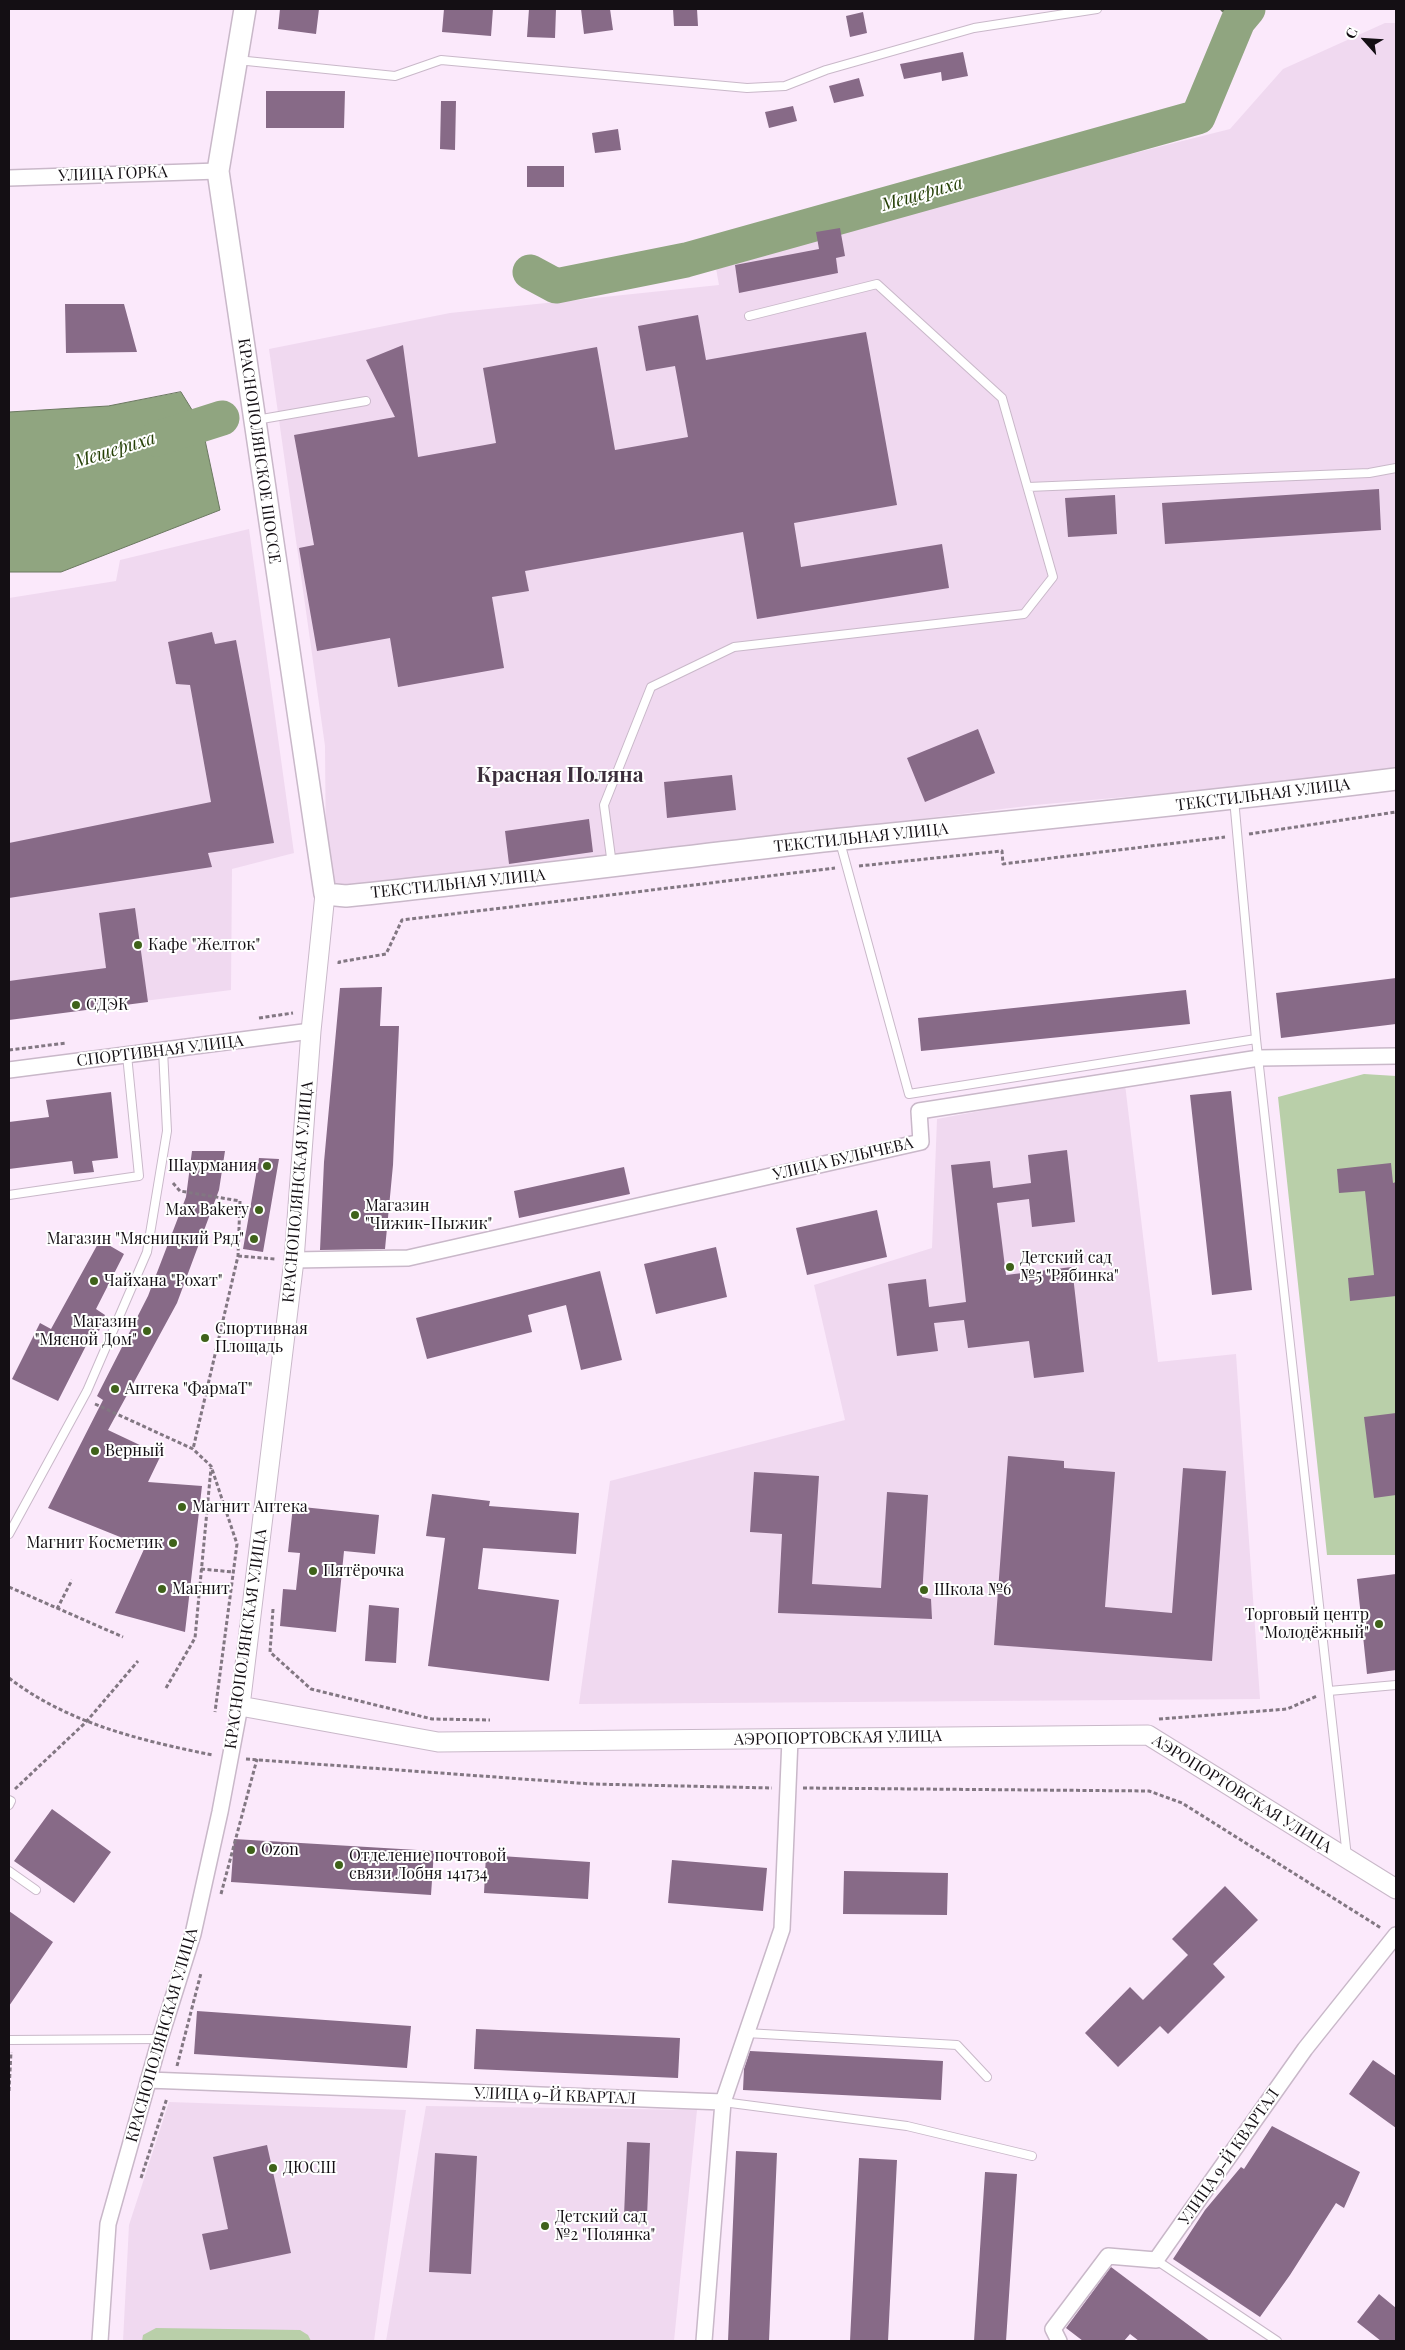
<!DOCTYPE html>
<meta charset="utf-8">
<style>
body{margin:0}
#map{position:relative;width:1405px;height:2350px;overflow:hidden;background:#fbe9fb;font-family:"Playfair Display",serif}
canvas{display:block}
.frame{position:absolute;inset:0;border:10px solid #140f14;pointer-events:none}
.north{position:absolute;left:1340px;top:15px;width:50px;height:50px;-webkit-text-stroke:4px #fff;paint-order:stroke;rotate:296deg;font-size:14px;font-weight:700;line-height:20px;text-align:center;color:#140f14}
.north::after{content:'';display:block;margin:auto;width:18px;height:22px;background:#140f14;clip-path:polygon(50% 0,100% 100%,50% 72%,0 100%)}
</style>
<div id="map">
<canvas width="1405" height="2350"></canvas>
<div class="frame"></div>
<div class="north">С</div>
</div>
<script>
const context = document.querySelector('canvas').getContext('2d');
context.lineJoin = 'round';
function fillPath(path, color) { context.fillStyle = color; context.fill(path, 'evenodd'); }
function stroke(path, color, width, dash) { context.strokeStyle = color; context.lineWidth = width; context.lineCap = dash ? 'butt' : 'round'; context.setLineDash(dash || []); context.stroke(path); }
function write(font, color, halo, rows, align = 'center') {
  context.font = font + ' "Playfair Display",serif'; context.lineWidth = 4; context.setLineDash([]); context.textBaseline = 'middle'; context.strokeStyle = halo; context.fillStyle = color; for (const [text, x, y, turn = 0] of rows) {
    context.save(); context.translate(x, y); context.rotate((+turn || 0) * Math.PI / 180); context.textAlign = isNaN(turn) ? turn : align; if (halo) context.strokeText(text, 0, 0); context.fillText(text, 0, 0); context.restore();
  }
}
fillPath(new Path2D(`
 M1385 23H1396V773L1035 805 356 888 334 884 326 865 325 746 269 349 450 313 719 285 714 257 839 212 1119 157 1230 129 1283 69Z
 M249 529 294 853 232 869 231 990 9 1018V598L116 581 120 560Z
 M1125 1084 1158 1362 1236 1354 1260 1699 579 1704 610 1481 845 1420 814 1285 932 1248 937 1119Z
 M169 2102 406 2110 374 2341H123L129 2225Z
 M426 2106 697 2110 674 2341H386Z`), '#f0d9f0');
fillPath(new Path2D(`
 M1364 1074 1396 1076V1555H1327L1278 1097Z
 M156 2328 300 2330 308 2335 311 2341H142L143 2335Z`), '#b9cfa9');
const water = new Path2D(`
 M181 392 202 426 220 510 61 572H9V412L108 406Z`);
fillPath(water, '#90a580');
stroke(water, '#6b7860', 1);
stroke(new Path2D(`
 M1223 9 1238 21`), '#6b7860', 5.5);
stroke(new Path2D(`
 M530 272 556 286 686 260 1198 117 1238 21 1248 9
 M156 439 222 418`), '#90a580', 35);
fillPath(new Path2D(`
 M280 9H319L316 34 278 29Z
 M444 9H493L491 36 442 32Z
 M529 9H556L555 38 527 37Z
 M581 9H610L613 30 584 34Z
 M673 9H697L698 26H674Z
 M863 12 867 33 850 37 846 16Z
 M963 52 968 76 942 81 941 72 904 79 900 64Z
 M859 78 864 96 834 103 829 86Z
 M266 91H345L344 128H266Z
 M441 101H456L455 150 440 149Z
 M793 106 797 121 769 128 765 112Z
 M618 129 621 150 595 153 592 133Z
 M527 166H564V187H527Z
 M840 228 845 256 836 258 838 273 739 293 735 265 819 249 816 232Z
 M65 304H124L137 352 66 353Z
 M698 315 706 360 866 332 897 505 794 523 801 567 942 544 949 588 757 619 743 532 525 571 529 591 492 597 504 668 398 687 390 638 317 651 299 548 314 545 294 435 395 417 366 360 403 345 418 457 496 443 483 368 597 347 615 450 688 437 675 366 646 371 638 326Z
 M1379 489 1381 530 1165 544 1162 503Z
 M1115 495 1117 534 1068 537 1065 498Z
 M212 632 215 644 236 640 274 843 208 853 212 867 9 898V843L211 802 190 685 176 684 168 642Z
 M978 729 995 773 925 802 907 758Z
 M732 775 736 810 667 818 664 782Z
 M589 819 593 852 509 864 505 831Z
 M135 908 148 1002 9 1020V981L106 968 99 913Z
 M1396 978V1024L1281 1038 1276 993Z
 M382 987 380 1026H399L393 1165 385 1249 320 1250 324 1162 340 988Z
 M1186 990 1190 1024 921 1051 918 1018Z
 M1231 1091 1252 1290 1212 1295 1190 1095Z
 M111 1092 118 1158 92 1161 94 1172 74 1174 72 1161 9 1169V1122L49 1117 46 1100Z
 M1067 1150 1075 1222 1032 1227 1029 1199 997 1203 1006 1275 1072 1267 1084 1372 1034 1378 1029 1341 968 1348 964 1320 934 1323 938 1351 897 1356 888 1284 926 1279 929 1307 966 1302 951 1165 990 1161 993 1188 1031 1183 1028 1155Z
 M192 1151H225L219 1190 177 1303 108 1430 161 1455 148 1482 202 1486 185 1632 115 1613 145 1547 48 1508 103 1400 97 1396 148 1296 186 1197Z
 M259 1158 279 1159 263 1252 243 1249Z
 M1391 1163 1393 1183 1396 1182V1296L1350 1301 1348 1278 1374 1275 1365 1191 1339 1193 1337 1169Z
 M624 1167 630 1194 519 1218 514 1191Z
 M877 1210 887 1257 807 1275 796 1228Z
 M100 1240 124 1254 96 1309 105 1315 99 1331 95 1328 58 1401 12 1379 40 1323 51 1329Z
 M716 1247 727 1297 656 1314 644 1264Z
 M600 1271 622 1360 581 1370 566 1305 528 1315 532 1332 427 1359 416 1318Z
 M1396 1413V1495L1374 1498 1364 1417Z
 M1008 1456 1064 1461V1468L1115 1472 1105 1607 1172 1613 1183 1468 1226 1471 1212 1661 994 1645Z
 M754 1472 819 1476 812 1584 881 1588 887 1492 928 1495 922 1597 931 1599 932 1619 778 1613 782 1534 750 1532Z
 M432 1494 490 1501 489 1506 579 1513 576 1554 483 1548 478 1589 559 1600 549 1681 428 1666 445 1538 426 1536Z
 M293 1506 379 1515 375 1554 344 1551 336 1632 280 1626 283 1589 296 1590 300 1553 288 1552Z
 M1396 1574V1670L1367 1674 1357 1579Z
 M369 1605 399 1608 396 1663 365 1661Z
 M52 1809 111 1852 74 1903 14 1861Z
 M234 1839 434 1851 431 1895 231 1882Z
 M486 1855 590 1862 588 1899 484 1893Z
 M672 1860 767 1868 763 1911 668 1903Z
 M844 1871 948 1873 947 1915 843 1914Z
 M1225 1886 1258 1920 1213 1964 1225 1977 1168 2034 1160 2026 1118 2067 1085 2033 1130 1987 1143 2000 1188 1955 1172 1939Z
 M9 1911 53 1942 9 2006Z
 M197 2011 411 2026 407 2068 194 2054Z
 M476 2029 680 2038 678 2078 474 2069Z
 M750 2051 943 2061 941 2100 743 2090 744 2069Z
 M1373 2060 1396 2076V2128L1349 2094Z
 M1272 2126 1360 2172 1344 2208 1336 2203 1290 2275 1260 2317 1173 2259 1205 2210 1241 2167 1244 2169Z
 M627 2142 650 2143 647 2217 624 2216Z
 M267 2145 291 2253 210 2270 202 2234 228 2229 213 2157Z
 M736 2151 777 2153 769 2341H728Z
 M435 2153 477 2156 471 2274 429 2272Z
 M859 2158 897 2160 888 2341H850Z
 M985 2172 1017 2174 1006 2341H974Z
 M1111 2267 1155 2300 1210 2341H1139L1130 2334 1124 2341H1083L1066 2328Z
 M1379 2294 1396 2308V2341H1381L1357 2322Z`), '#876a87');
const service = new Path2D(`
 M237 60 395 76 441 60 747 88 785 86 826 70 974 28 1097 9
 M256 420 366 401
 M1028 487 1369 473 1396 468
 M1234 799 1256 1039 1347 1857
 M840 842 909 1094 1256 1039
 M612 865 604 805 651 687 734 647 1024 614 1053 577 1002 398 877 284 749 316
 M9 1195 139 1176 127 1055
 M9 1534 87 1391 147 1252 167 1131 163 1050
 M1329 1691 1396 1685
 M9 1800 11 1801 9 1805
 M9 1871 36 1890
 M746 2033 957 2045 987 2077
 M9 2040 160 2039
 M723 2102 907 2126 1032 2156
 M1156 2260 1277 2341`);
const minor = new Path2D(`
 M9 178 218 171
 M9 1070 311 1031
 M294 1260 408 1258 921 1142 919 1111 1259 1058 1396 1056
 M148 2080 723 2102 704 2341
 M723 2102 782 1929 790 1739
 M100 2341 108 2224 160 2039 193 1934 220 1812 240 1706
 M1059 2341 1053 2329 1108 2256 1156 2260 1305 2049 1396 1935`);
const tertiary = new Path2D(`
 M325 894 311 1031 294 1260 240 1706 438 1742 1148 1735 1396 1889`);
const secondary = new Path2D(`
 M245 9 218 171 325 894 346 896C512 879 677 857 842 839 1027 820 1212 802 1396 779`);
stroke(service, '#c9b8c9', 10);
stroke(minor, '#c9b8c9', 18);
stroke(tertiary, '#c9b8c9', 21);
stroke(secondary, '#c9b8c9', 24);
stroke(new Path2D(`
 M1249 834 1396 812
 M859 866 1002 851 1003 864 1225 837
 M339 964V962L386 954 402 920 835 868
 M259 1018 293 1013
 M9 1050 67 1043
 M173 1183 180 1191 240 1201 238 1256 193 1449
 M238 1256 275 1259
 M95 1404 193 1449 211 1466 237 1544 215 1712
 M201 1569 233 1572
 M9 1587 123 1637
 M57 1609 72 1580
 M273 1609 270 1652 311 1689 432 1719 490 1720
 M9 1678C67 1723 142 1741 213 1755
 M166 1688 195 1638 211 1468
 M1159 1719 1287 1709 1317 1696
 M246 1759 592 1784 772 1788
 M803 1788 1149 1791 1182 1803 1381 1928
 M15 1789 86 1722 138 1661
 M221 1894 257 1759
 M177 2066 201 1973
 M9 2091 11 2052
 M141 2178 167 2098`), '#827782', 3, [4, 2.5]);
stroke(service, '#fff', 8);
stroke(minor, '#fff', 15);
stroke(tertiary, '#fff', 19);
stroke(secondary, '#fff', 21);
for (const [x, y, r, color] of [
 [138,945,5,"#3f621a"],
 [76,1005,5,"#3f621a"],
 [267,1166,5,"#3f621a"],
 [259,1210,5,"#3f621a"],
 [355,1215,5,"#3f621a"],
 [254,1239,5,"#3f621a"],
 [1010,1267,5,"#3f621a"],
 [94,1281,5,"#3f621a"],
 [147,1331,5,"#3f621a"],
 [205,1338,5,"#3f621a"],
 [115,1389,5,"#3f621a"],
 [95,1451,5,"#3f621a"],
 [182,1507,5,"#3f621a"],
 [173,1543,5,"#3f621a"],
 [313,1571,5,"#3f621a"],
 [162,1589,5,"#3f621a"],
 [924,1590,5,"#3f621a"],
 [1379,1624,5,"#3f621a"],
 [251,1850,5,"#3f621a"],
 [339,1865,5,"#3f621a"],
 [273,2168,5,"#3f621a"],
 [545,2226,5,"#3f621a"]
]) { const dot = new Path2D(); dot.arc(x, y, r, 0, 2 * Math.PI); context.fillStyle = color; context.fill(dot); stroke(dot, '#fff', 2); }
write('16px', '#140f14', '#fff', [
 ["УЛИЦА ГОРКА",113,174,-2],
 ["КРАСНОПОЛЯНСКОЕ ШОССЕ",259,451,82],
 ["ТЕКСТИЛЬНАЯ УЛИЦА",1263,795,-7],
 ["ТЕКСТИЛЬНАЯ УЛИЦА",861,838,-6],
 ["ТЕКСТИЛЬНАЯ УЛИЦА",458,884,-6],
 ["СПОРТИВНАЯ УЛИЦА",160,1051,-7],
 ["УЛИЦА БУЛЫЧЕВА",843,1159,-13],
 ["КРАСНОПОЛЯНСКАЯ УЛИЦА",298,1192,-85],
 ["КРАСНОПОЛЯНСКАЯ УЛИЦА",246,1639,-82],
 ["АЭРОПОРТОВСКАЯ УЛИЦА",838,1738,-1],
 ["АЭРОПОРТОВСКАЯ УЛИЦА",1242,1794,32],
 ["КРАСНОПОЛЯНСКАЯ УЛИЦА",162,2035,-74],
 ["УЛИЦА 9-Й КВАРТАЛ",555,2096,2],
 ["УЛИЦА 9-Й КВАРТАЛ",1229,2157,-55]
]);
write('16px', '#140f14', '#fff', [
 ["Кафе \"Желток\"",148,945],
 ["СДЭК",86,1005],
 ["Шаурмания",257,1166,"right"],
 ["Магазин",365,1206],
 ["\"Чижик-Пыжик\"",365,1224],
 ["Max Bakery",249,1210,"right"],
 ["Магазин \"Мясницкий Ряд\"",244,1239,"right"],
 ["Детский сад",1020,1258],
 ["№5 \"Рябинка\"",1020,1276],
 ["Чайхана \"Рохат\"",104,1281],
 ["Магазин",137,1322,"right"],
 ["\"Мясной Дом\"",137,1340,"right"],
 ["Спортивная",215,1329],
 ["Площадь",215,1347],
 ["Аптека \"ФармаТ\"",125,1389],
 ["Верный",105,1451],
 ["Магнит Аптека",192,1507],
 ["Магнит Косметик",163,1543,"right"],
 ["Пятёрочка",323,1571],
 ["Магнит",172,1589],
 ["Школа №6",934,1590],
 ["Торговый центр",1369,1615,"right"],
 ["\"Молодёжный\"",1369,1633,"right"],
 ["Ozon",261,1850],
 ["Отделение почтовой",349,1856],
 ["связи Лобня 141734",349,1874],
 ["ДЮСШ",283,2168],
 ["Детский сад",555,2217],
 ["№2 \"Полянка\"",555,2235]
], 'left');
write('italic 18px', '#243f05', '#fff', [
 ["Мещериха",922,194,-16],
 ["Мещериха",115,450,-17]
]);
write('bold 21px', '#3b2d3b', '#fff', [
 ["Красная Поляна",560,775]
]);
</script>
